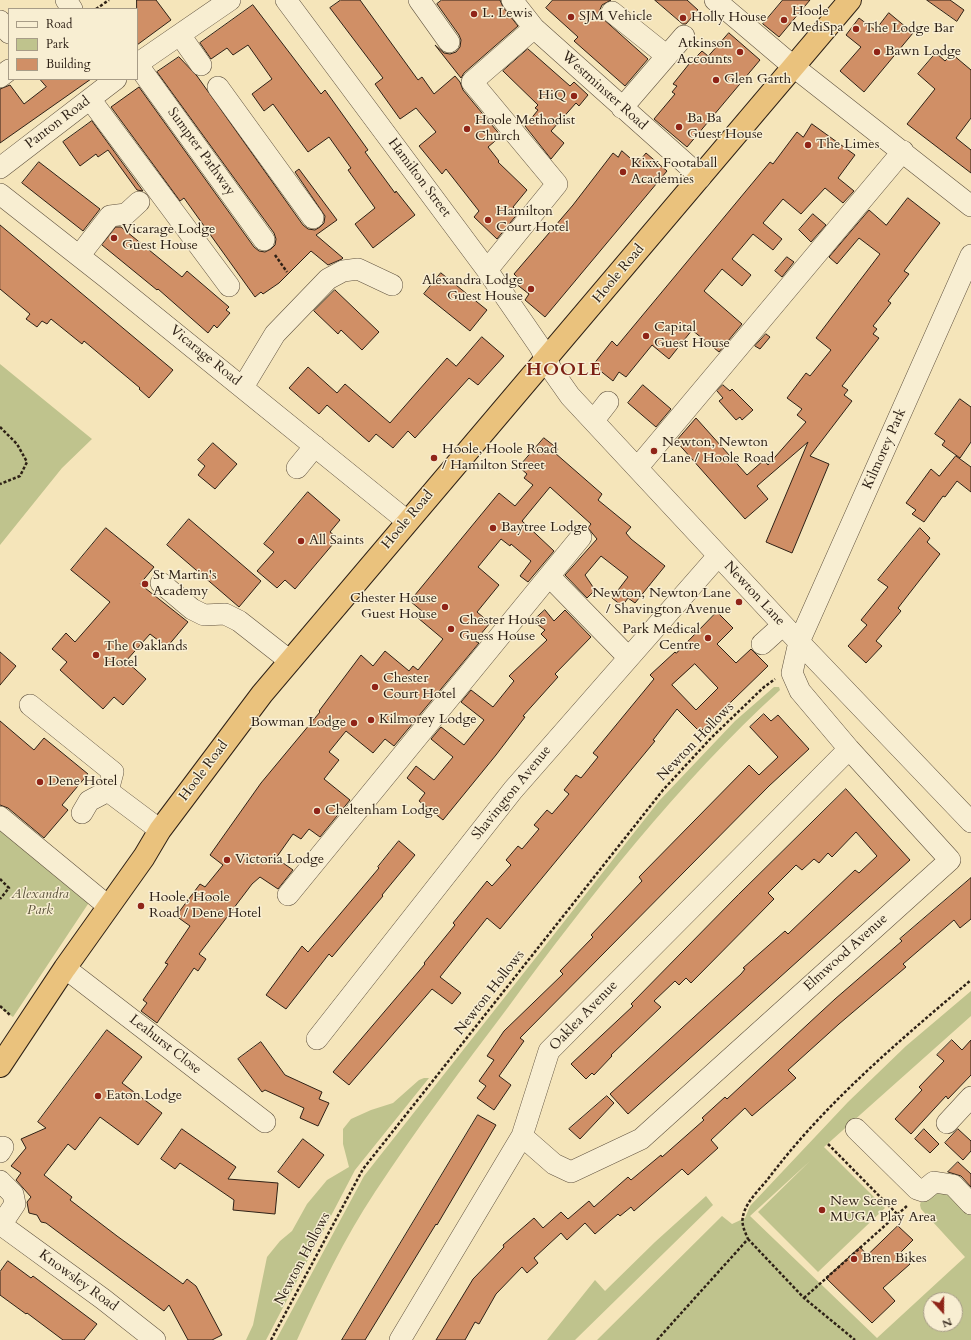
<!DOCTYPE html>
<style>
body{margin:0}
#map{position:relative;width:971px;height:1340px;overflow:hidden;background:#f5e5ba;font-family:Cardo,serif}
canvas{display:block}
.legend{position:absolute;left:8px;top:8px;width:130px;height:72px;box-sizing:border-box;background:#f8eed2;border:1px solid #a79c87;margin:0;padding:5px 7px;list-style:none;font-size:12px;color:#2e2116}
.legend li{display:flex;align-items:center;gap:8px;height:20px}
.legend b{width:20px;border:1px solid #a79c87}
.north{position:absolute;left:923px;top:1292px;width:40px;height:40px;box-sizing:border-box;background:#f8eed2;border:1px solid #a79c87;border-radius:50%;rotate:159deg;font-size:11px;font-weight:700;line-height:16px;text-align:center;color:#2e2116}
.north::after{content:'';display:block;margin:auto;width:14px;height:18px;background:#8f2418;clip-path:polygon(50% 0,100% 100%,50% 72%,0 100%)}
</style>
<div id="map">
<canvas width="971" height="1340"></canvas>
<ul class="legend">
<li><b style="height:5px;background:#f8eed2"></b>Road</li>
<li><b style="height:11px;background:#bfc38d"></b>Park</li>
<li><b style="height:11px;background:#d08f66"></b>Building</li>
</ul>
<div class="north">N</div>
</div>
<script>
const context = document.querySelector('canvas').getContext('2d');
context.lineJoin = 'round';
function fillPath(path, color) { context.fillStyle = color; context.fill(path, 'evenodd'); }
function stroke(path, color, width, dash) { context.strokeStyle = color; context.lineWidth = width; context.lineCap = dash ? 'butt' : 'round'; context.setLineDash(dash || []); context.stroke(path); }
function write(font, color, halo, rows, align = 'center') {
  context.font = font + ' Cardo,serif'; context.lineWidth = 3; context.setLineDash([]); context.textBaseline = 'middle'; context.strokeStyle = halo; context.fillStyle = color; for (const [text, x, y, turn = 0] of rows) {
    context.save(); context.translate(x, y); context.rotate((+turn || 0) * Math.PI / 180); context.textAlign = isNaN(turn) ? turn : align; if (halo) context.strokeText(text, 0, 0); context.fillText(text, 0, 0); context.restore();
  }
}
fillPath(new Path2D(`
 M0 364 92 439 62 468 0 545Z
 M774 687H779L780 690C679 782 590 896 509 1006 463 1067 417 1128 375 1192 344 1239 320 1289 297 1340H276L364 1176 659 801 735 721Z
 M0 817 94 895 13 1017 0 1008Z
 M971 991V1016L824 1147 885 1208 818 1272 758 1212 810 1161 750 1216 877 1338 965 1257 921 1209 920 1205 922 1197 934 1191 950 1195 971 1214V1340H597L722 1216 732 1224 745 1218 750 1206 848 1102 906 1046ZM931 1300H955V1324H931Z
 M424 1078H429L355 1170 266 1340H246L253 1325 267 1257 280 1241 292 1231 307 1204 327 1180 349 1167 343 1144V1129L351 1119 371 1110 393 1103 419 1080Z
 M706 1196 713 1205 575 1340H547L595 1280 605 1291 655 1242Z`), '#bfc38d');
const building = new Path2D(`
 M137 0H156L171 20 137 45Z
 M341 0H360L418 80 422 77 434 94 455 76 460 82 463 90 501 136 488 147 499 161 498 162 527 190 513 207 519 212 497 239 474 217 479 211 446 169 442 174 419 146 436 132 416 108 400 119 375 84 383 78 330 8Z
 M442 0H500L503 7 518 26 464 73 461 78 435 45 444 53 450 54 456 52 460 47 461 40 459 35 437 4Z
 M553 0H611L602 5 599 12 601 17 648 59 625 86 574 41 578 37 546 8Z
 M655 0H687L698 10 686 24H683Z
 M783 0H810L779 37 763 24Z
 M927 0H950L964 10 957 21Z
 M253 5 321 94 325 90 368 150 365 152 395 193 396 191 415 215 373 248 355 224 375 208 348 170 351 168 329 137 308 152 273 104 264 111 252 94 272 79 248 45 233 55 227 48 211 59 200 43Z
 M889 13 913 33 864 92 840 71 861 47 846 35 859 18 875 30Z
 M729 33 760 60 687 147 654 119 675 94 672 92 677 86 673 84 689 64 702 51 708 56Z
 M528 49 570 86 574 82 588 95 579 106 576 103 551 131 564 143 551 159 525 126 538 110 535 108 538 105 503 71Z
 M936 53 945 61 952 54 971 70V118L956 138 971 150V173L907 124 935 89 918 74Z
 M179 57 197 76 303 225 308 229 315 230 320 227 324 223 325 216 295 172 299 169 337 220 316 235 343 258 342 259 328 265 311 251 279 283 263 294 261 292 255 297 184 198 180 201 111 107 139 87 254 247 259 251 265 252 271 249 275 245 276 239 274 233 157 72Z
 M40 79H91L0 143V89L10 85 24 104 46 87Z
 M92 121 143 191 137 190 108 150 98 157 96 154 80 166 63 142Z
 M812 124 855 155 838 178 854 191 843 203 825 188 801 214 783 199 763 223 782 239 773 250 753 234 732 259 751 275 742 286 722 269 704 291 742 324 719 352 692 330 669 359 652 345 626 377 619 372 613 381 593 365 612 341 617 346 770 162 773 164 797 132 803 137Z
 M622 151 637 164 646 153 667 171 545 317 525 300 529 294 515 283 519 279 514 274 573 205 613 153 618 157Z
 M39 162 100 209 83 231 22 183Z
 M908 198 940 223 904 271 909 274 888 301 891 303 873 326 877 329 873 334 879 338 842 386 848 390 844 395 852 401 810 456 829 464 792 553 766 542 808 442 757 486 768 499 745 519 676 441 696 418 747 475 764 460 768 465 806 422 797 415 802 409 787 398 806 373 810 376 831 350 816 338 880 254 859 238 837 264 829 257 869 210 886 225Z
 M813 214 826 225 811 242 799 230Z
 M0 225 173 370 149 398 139 389 140 388 84 341 82 344 51 319 47 324 42 321 37 327 26 319 30 314 0 289Z
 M116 227H121L182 277 187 271 229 307 226 310 230 313 217 328 214 325 208 333 158 289 157 290 102 245Z
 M787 257 794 262 782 277 775 271Z
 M441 273 487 310 470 331 424 294Z
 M335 290 379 332 362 350 341 330 338 334 314 311Z
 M766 334 770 337 760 349 755 346Z
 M482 337 504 356 478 385 469 378 415 438 408 431 393 448 376 434 369 442 327 405 319 414 289 388 308 367 337 393 345 384 390 423 447 358 456 366Z
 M643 385 671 409 656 427 628 403Z
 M723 385 730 391 732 389 753 410 742 420 740 417 736 420 719 401 723 398 717 391Z
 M960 399 971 407V442L960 458 942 445 945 441 935 434Z
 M544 438 558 449 555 453 602 494 598 500 631 527 626 533 631 539 665 566 635 603 628 598 622 606 612 598 628 577 601 556 585 575 595 590 587 598 565 575 597 539 588 528 591 524 550 487 522 521 554 551 528 582 520 576 531 561 511 544 510 546 501 539 478 567 499 585 477 612 490 623 475 641 479 643 394 746 385 739 373 753 346 731 329 752 339 760 324 779 350 800 320 837 309 829 301 839 293 834 276 858 293 870 278 889 260 877 252 884 199 954 206 959 198 971 194 968 157 1023 141 1011 147 1003 143 1000 164 970 168 964 165 963 190 926 176 916 200 884 205 887 223 865 210 855 261 783 320 712 319 711 361 655 373 666 385 651 409 671 413 666 418 670 443 639 418 618 423 612 410 601 499 493 515 506 533 485 524 478 527 474 519 467Z
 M213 443 237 464 215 489 198 475 205 466 198 460Z
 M956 456 971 467V492L957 481 945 497 943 496 924 522 912 514 916 510 906 503 931 469 939 476Z
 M308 492 340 520 330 532 338 538 295 589 285 580 277 588 257 571 274 552 264 544Z
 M189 519 261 581 239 607 167 545Z
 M106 528 154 567 140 584 188 622 167 647 150 634 126 661 146 679 123 705 114 697 103 709 60 670 67 662 52 649 66 633 75 642 110 602 71 570Z
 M920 528 930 538 927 542 940 554 898 608 901 611 876 641 882 646 866 663 848 646 867 625 861 620 888 587 878 580Z
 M545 610 554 621 565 610 591 637 555 674 558 677 523 716 525 717 496 755 443 820 419 801 425 793 407 778 416 766 434 780 453 757 431 739 441 727 464 745 484 720 461 702 471 690 493 707 514 681 509 676 547 640 541 634 545 630 533 621Z
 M717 612 733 628 717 644 736 663 751 649 768 666 700 732 677 709 653 740 655 741 500 929 487 918 440 977 461 993 452 1004 432 989 349 1085 333 1072 425 964 424 963 455 925 453 923 487 881 492 886 511 865 506 860 518 846 522 849 539 829 534 825 547 810 552 814 569 794 564 790 576 775 581 778 598 757 593 753 654 679 650 675 675 652 676 653ZM695 664 718 688 696 710 672 685Z
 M0 652 16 666 0 685Z
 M764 714 771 721 778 715 809 749 769 786 520 1038 524 1041 499 1076 511 1085 494 1110 477 1098 486 1086 479 1081 494 1060 487 1056 504 1031 563 974 560 971 593 937 591 935 642 881 639 877 749 765 759 775 778 757 750 727Z
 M0 721 34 750 44 738 88 774 62 805 68 810 44 838 8 808 0 805Z
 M846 789 910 860 628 1114 610 1094 741 974 745 969 743 968 785 931 788 934 855 870 859 873 877 856 856 832 832 857 828 853 819 863 814 859 802 870 796 865 768 893 774 899 691 983 686 978 679 985 675 981 654 1001 661 1007 611 1055 612 1056 594 1075 592 1073 586 1079 571 1064 633 1006 631 1004 738 895Z
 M399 841 415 855 382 895 383 896 332 957 329 954 286 1009 266 995 302 946 308 952 379 868 378 867Z
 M971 878V919L960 928 954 920 903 964 906 967 839 1024 788 1070 796 1078 752 1116 745 1108 711 1140 718 1148 688 1175 682 1169 634 1211 631 1207 620 1216 618 1214 595 1234 585 1223 567 1240 561 1233 534 1258 538 1263 527 1273 522 1267 496 1294 479 1324 475 1322 465 1340H436L473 1279 504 1247 503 1245 534 1218 543 1228 561 1212 568 1219 589 1201 594 1207 628 1177 631 1180 661 1155 662 1157 704 1120 702 1118 725 1097 727 1099 835 999 902 941 900 939Z
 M107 1030 142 1057 122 1083 162 1113 138 1145 100 1117 75 1150 68 1144 44 1175 72 1197 70 1200 117 1236 183 1284 187 1279 196 1286 222 1335 212 1340H188L169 1305 164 1311 46 1223 41 1222 37 1215 29 1213 27 1202 31 1197 16 1180 21 1173 11 1166 26 1148 21 1139 46 1128 38 1122Z
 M952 1040 962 1050 971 1040V1075L948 1099 946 1096 911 1134 895 1119 922 1090 919 1087 944 1061 937 1055Z
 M261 1042 285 1075 322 1092 319 1099 329 1103 318 1126 300 1118 304 1108 265 1090 262 1092 238 1059Z
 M607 1096 614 1103 580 1139 569 1129Z
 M478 1115 496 1125 437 1225 436 1224 365 1340H342Z
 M182 1129 236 1167 228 1179 278 1183 275 1214 233 1210 234 1200 180 1163 175 1169 161 1159Z
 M924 1129 939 1144 930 1153 915 1139Z
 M958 1129 971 1141V1151L963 1160 945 1143Z
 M303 1139 324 1155 299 1188 278 1172Z
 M958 1162 971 1174V1187L961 1176 948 1172Z
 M898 1226 913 1240 899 1254 910 1264 883 1288 895 1301 872 1323 826 1278 860 1247 867 1255Z
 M8 1261 31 1278 33 1276 97 1324 84 1340H63L27 1313 26 1314 0 1295V1272Z`);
fillPath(building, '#d08f66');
stroke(building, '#2e2116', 1);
const minor = new Path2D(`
 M66 0 72 9
 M286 0 487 270 540 347 551 369 570 396 799 642 971 822
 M419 0 449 42
 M512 0 534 28 693 170 700 178
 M715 0 794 67 971 206
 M612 12 667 56
 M0 21 9 33
 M180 35 201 65
 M137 64 264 240
 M137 64 230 0
 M0 77 9 70
 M218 87 313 218
 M90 99 229 286
 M622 108 684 36
 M0 168 116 79
 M0 194 107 278 407 521
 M79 256 110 216 126 214 139 202
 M487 270 557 184 472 82 534 28
 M243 387 275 334 328 279 343 271 358 269 392 285
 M594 420 608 402
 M638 467 903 151
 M297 468 315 446
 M549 576 581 537
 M161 583 192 609 204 615 225 614 239 621 290 661
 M762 644 783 625
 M30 705 113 772 108 791
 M82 813 89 801 108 791 160 830
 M0 817 108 906
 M288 895 549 576 628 657
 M65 968 265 1122
 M317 1039 513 790 718 556
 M947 1123 971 1097
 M856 1129 917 1189 923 1191 934 1182 953 1185 971 1204
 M522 1136 554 1164 571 1172 641 1139 950 860 849 749 800 691 792 673 799 642 971 255
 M0 1152 3 1147
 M0 1181 13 1194 15 1204 1 1225
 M0 1224 103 1299 155 1340
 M400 1340 522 1136 549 1051 849 749`);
const highway = new Path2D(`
 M0 1066 65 968 144 857 160 830 262 694 850 0`);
stroke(minor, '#60523f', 22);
stroke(highway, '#2e2116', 24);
stroke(new Path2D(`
 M96 9 109 0
 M275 255 287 272
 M0 427 17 444 27 462 20 476 0 484
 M0 879 9 888 0 899
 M0 1006 10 1015
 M828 1144 897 1214
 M748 1239 804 1298 855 1340
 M804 1298 908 1205
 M271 1340 363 1169 663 790 712 737 764 687 775 679
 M657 1340 748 1239C745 1232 741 1224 743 1216 746 1202 759 1190 768 1179 825 1103 899 1041 971 980`), '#2e2116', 2.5, [3, 2]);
stroke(minor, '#f8eed2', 21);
stroke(highway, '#eac27d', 22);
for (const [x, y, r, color] of [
 [474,14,4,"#8f2418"],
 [571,17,4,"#8f2418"],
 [683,18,4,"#8f2418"],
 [784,20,4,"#8f2418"],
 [856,29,4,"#8f2418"],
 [740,52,4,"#8f2418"],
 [877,52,4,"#8f2418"],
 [716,80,4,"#8f2418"],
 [574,96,4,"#8f2418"],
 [679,127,4,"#8f2418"],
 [467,129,4,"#8f2418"],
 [808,145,4,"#8f2418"],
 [623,172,4,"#8f2418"],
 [488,220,4,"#8f2418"],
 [114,238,4,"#8f2418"],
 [531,289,4,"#8f2418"],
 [646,336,4,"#8f2418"],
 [654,451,4,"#8f2418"],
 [434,458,4,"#8f2418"],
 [493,528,4,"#8f2418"],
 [301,541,4,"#8f2418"],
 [145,584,4,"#8f2418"],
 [739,602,4,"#8f2418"],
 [445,607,4,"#8f2418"],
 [451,629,4,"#8f2418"],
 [708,638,4,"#8f2418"],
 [96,655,4,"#8f2418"],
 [375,687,4,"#8f2418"],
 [371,720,4,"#8f2418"],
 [354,723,4,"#8f2418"],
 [40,782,4,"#8f2418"],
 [317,811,4,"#8f2418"],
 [227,860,4,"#8f2418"],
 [141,906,4,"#8f2418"],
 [98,1096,4,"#8f2418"],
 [822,1210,4,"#8f2418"],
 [854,1259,4,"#8f2418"]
]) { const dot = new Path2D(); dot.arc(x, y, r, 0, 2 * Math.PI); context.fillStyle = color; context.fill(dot); stroke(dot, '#f8eed2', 1.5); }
write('14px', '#2e2116', '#f8eed2', [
 ["Hoole",792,12],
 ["MediSpa",792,28],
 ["L. Lewis",482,14],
 ["SJM Vehicle",579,17],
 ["Holly House",691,18],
 ["The Lodge Bar",864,29],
 ["Atkinson",732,44,"right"],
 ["Accounts",732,60,"right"],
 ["Bawn Lodge",885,52],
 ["Glen Garth",724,80],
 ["HiQ",566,96,"right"],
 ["Ba Ba",687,119],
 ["Guest House",687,135],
 ["Hoole Methodist",475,121],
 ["Church",475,137],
 ["The Limes",816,145],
 ["Kixx Footaball",631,164],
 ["Academies",631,180],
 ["Hamilton",496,212],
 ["Court Hotel",496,228],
 ["Vicarage Lodge",122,230],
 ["Guest House",122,246],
 ["Alexandra Lodge",523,281,"right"],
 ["Guest House",523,297,"right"],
 ["Capital",654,328],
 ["Guest House",654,344],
 ["Newton, Newton",662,443],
 ["Lane / Hoole Road",662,459],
 ["Hoole, Hoole Road",442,450],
 ["/ Hamilton Street",442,466],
 ["Baytree Lodge",501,528],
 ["All Saints",309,541],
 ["St Martin's",153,576],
 ["Academy",153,592],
 ["Newton, Newton Lane",731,594,"right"],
 ["/ Shavington Avenue",731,610,"right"],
 ["Chester House",437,599,"right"],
 ["Guest House",437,615,"right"],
 ["Chester House",459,621],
 ["Guess House",459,637],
 ["Park Medical",700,630,"right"],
 ["Centre",700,646,"right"],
 ["The Oaklands",104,647],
 ["Hotel",104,663],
 ["Chester",383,679],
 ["Court Hotel",383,695],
 ["Kilmorey Lodge",379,720],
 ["Bowman Lodge",346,723,"right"],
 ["Dene Hotel",48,782],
 ["Cheltenham Lodge",325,811],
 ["Victoria Lodge",235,860],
 ["Hoole, Hoole",149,898],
 ["Road / Dene Hotel",149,914],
 ["Eaton Lodge",106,1096],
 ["New Scene",830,1202],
 ["MUGA Play Area",830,1218],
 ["Bren Bikes",862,1259]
], 'left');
write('14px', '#2e2116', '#f8eed2', [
 ["Westminster Road",604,91,42],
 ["Panton Road",58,123,-37],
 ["Sumpter Pathway",201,152,54],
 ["Hamilton Street",419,178,53],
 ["Hoole Road",619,274,-50],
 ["Vicarage Road",205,356,39],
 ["Kilmorey Park",885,449,-66],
 ["Hoole Road",408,520,-50],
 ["Newton Lane",754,594,47],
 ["Newton Hollows",696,742,-46],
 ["Hoole Road",204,771,-53],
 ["Shavington Avenue",512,793,-51],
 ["Elmwood Avenue",846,953,-42],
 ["Newton Hollows",490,993,-52],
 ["Oaklea Avenue",584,1016,-46],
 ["Leahurst Close",165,1045,38],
 ["Newton Hollows",303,1259,-62],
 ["Knowsley Road",78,1281,36]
]);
write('italic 14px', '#5a523a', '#f8eed2', [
 ["Alexandra",40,895],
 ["Park",40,911]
]);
context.letterSpacing = '1px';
write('bold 18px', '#7a1f14', '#f8eed2', [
 ["HOOLE",564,371]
]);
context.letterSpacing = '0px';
</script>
